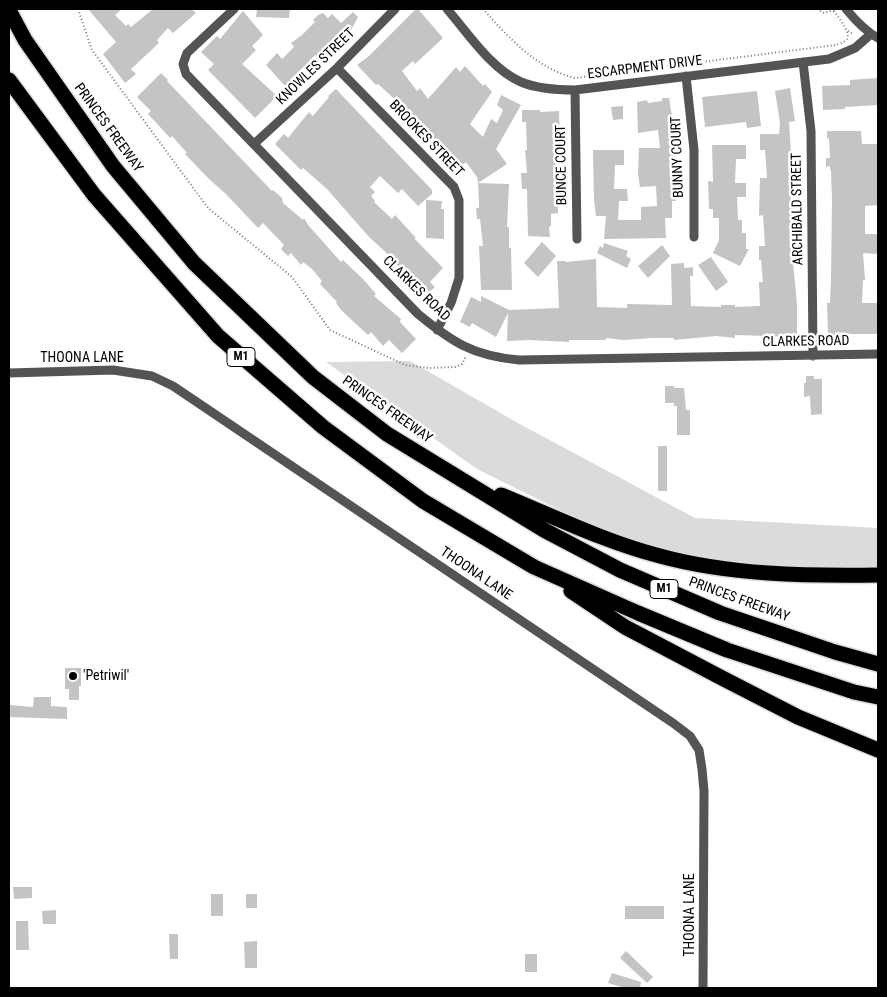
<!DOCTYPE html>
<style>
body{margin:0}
#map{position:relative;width:887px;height:997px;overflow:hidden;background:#fff;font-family:"Roboto Condensed",sans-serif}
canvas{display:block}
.frame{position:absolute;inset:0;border:10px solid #000;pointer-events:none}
</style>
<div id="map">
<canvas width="887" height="997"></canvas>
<div class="frame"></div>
</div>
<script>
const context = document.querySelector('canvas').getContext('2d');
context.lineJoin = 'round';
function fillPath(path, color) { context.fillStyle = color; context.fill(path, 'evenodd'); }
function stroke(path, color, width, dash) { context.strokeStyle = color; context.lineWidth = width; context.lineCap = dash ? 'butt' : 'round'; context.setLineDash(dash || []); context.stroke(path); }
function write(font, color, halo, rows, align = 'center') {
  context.font = font + ' "Roboto Condensed",sans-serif'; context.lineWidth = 5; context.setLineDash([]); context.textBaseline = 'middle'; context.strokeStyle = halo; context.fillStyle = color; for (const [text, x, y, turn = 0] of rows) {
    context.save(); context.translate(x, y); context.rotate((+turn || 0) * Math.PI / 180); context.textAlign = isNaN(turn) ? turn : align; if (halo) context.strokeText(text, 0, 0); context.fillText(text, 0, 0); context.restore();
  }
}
fillPath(new Path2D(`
 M410 361 518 423 695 518 878 528V568L751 565 683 555 617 536 588 524 477 469 326 362Z`), '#dbdbdb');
fillPath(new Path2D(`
 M88 9H122L115 15 126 26 128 24 131 27 153 9H191L196 13 173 33 168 28 157 40 159 43 131 69 136 74 125 83 103 54 116 42Z
 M257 9H290L289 18 256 17Z
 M416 9H418L443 38 415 64 413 61 402 71 417 91 420 88 428 99 456 67 460 72 465 66 483 86 485 84 492 92 470 124 483 137 491 119 497 123 503 110 497 105 501 95 521 105 496 149 507 164 478 183 477 177 466 162 461 166 446 152 429 135 428 136 401 105 378 84 376 85 357 65 369 56Z
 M243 11 263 35 252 46 256 50 242 64 277 96 255 118 208 70 214 64 201 52 217 36 220 39Z
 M353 12 358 17 350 32 338 43 336 42 318 59 315 55 285 86 266 65 277 53 282 59 294 47 291 43 302 35 315 22 313 20 318 15 323 13 328 18 332 14 341 23Z
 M161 73 168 80 167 81 272 191 273 190 282 198 283 203 303 220 304 218 309 226 341 262 343 260 364 280 376 294 374 296 401 319 400 322 416 339 402 353 389 340 383 346 371 332 368 335 341 310 336 303 337 302 320 284 322 281 312 269 303 262 301 265 291 253 288 256 281 249 284 245 263 223 258 228 226 194 209 179 185 154 187 153 172 136 170 138 160 127 148 114 151 111 137 97Z
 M878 78V105L845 107V109L823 110 822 86 850 85V80Z
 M790 88 795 121 789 122 792 168H791L790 195 792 205 796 206 794 215 793 263 797 304V337L735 335V338L716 336 674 340V338H652L624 340 606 338V340H569V342L529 340 507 341 508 313 496 337 472 323 470 327 460 322 471 297 481 302V296L509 310 559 308 557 261H565L566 262 596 259 597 307 627 308V304L672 305 671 264 684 263V268L693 267V276H690L691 306 721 307V305H735V307L760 306 759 282H763L761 260H759V246H765L763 215 759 216 760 178H767L765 150H760V134H779L780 123 775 91Z
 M336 89 432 190V194L418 206 402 189 398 193 380 176 370 187 375 192 371 196 375 201 374 202 392 219 395 215 416 238H414L443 268 430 282 435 287 424 297 400 272 402 270 390 258 391 257 369 237 327 189 303 168 301 170 275 144 284 134 288 138 309 112 313 116 329 97 328 96Z
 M757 91 761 126 747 128 746 122 705 127 702 97Z
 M662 98H669L675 134H674L677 191 676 201H672V218H665L666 238 604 239 606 216H596L594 200 593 150H624V165H615L614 189H627L628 201H619L618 220H641V207L657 206 656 186 640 187 638 174 639 148H660L658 130 638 133 637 102 647 100 648 103 662 101Z
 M623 106V119L613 120 611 107Z
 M522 110H540V112L559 111 560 143H558V213L551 214V226L549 227 550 237 528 236 527 189H522L521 173H527L525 150H527L526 122H522Z
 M827 131H861L862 144H878V205L865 206V234H878V254L863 253 865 280H863L862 303H878V334H852L835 332 836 335H828L827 303H830L831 280 832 199 831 170H830V166L826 167V158H830L829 138 827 139Z
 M712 145H746V159H736L735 183H746V197H737L738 220H742V233H746V249H749L740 266 713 253 719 240V218H713V209H709L708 181 713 182Z
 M478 183 509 184 507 227H509V248H511L512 290H481L479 246H483L480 219H477L476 208H479V202Z
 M426 200 442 201 441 209H444V239L426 238Z
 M542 242 556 256 538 277 524 263Z
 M604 243 628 251 626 256 631 259 627 268 597 253 600 246 603 248Z
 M662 245 670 256 648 278 638 266Z
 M711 257 728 282 716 291 698 265Z
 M806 376H814V379H822V414L811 415 810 396 804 397V383H806Z
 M665 386H674V388H684L686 410H690V435H677V406H674V403H665Z
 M658 446H667V491H658Z
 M65 668H81V686H79V700H69V689H65Z
 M34 697H51V706L67 707V719L9 717 10 705 33 707Z
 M13 887H32V898L14 899Z
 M211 894H223V916H211Z
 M246 894H257V908H246Z
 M625 906H664V919H625Z
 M56 910V924H43L42 911Z
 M16 921H28L29 950H16Z
 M169 934H178V959H170Z
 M257 941V968H245L244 942Z
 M626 951 653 977 647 983 620 958Z
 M525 954H537V972H525Z
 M612 973 641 982 640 988H625L608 983Z`), '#c4c4c4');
const highway = new Path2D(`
 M9 10 25 40 113 166 194 263 313 377 387 434 544 530 620 570 720 613 835 652 878 664
 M9 80 94 195 218 336 323 427 423 501 534 567 638 613 727 650 854 692 878 697
 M501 495C553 516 605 542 660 556 730 575 806 576 878 575
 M571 591 625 627 722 678 798 717 878 750`);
stroke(highway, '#dbdbdb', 18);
stroke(new Path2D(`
 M78 9 92 50 208 208 292 277 330 330 405 365 428 368 455 367 462 364 466 356
 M483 9C508 37 537 69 575 78L836 45C839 44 845 42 847 39 851 32 837 15 832 9
 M817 9 824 13 834 10
 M848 31 853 34`), '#767676', 2, [1, 2.5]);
stroke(new Path2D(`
 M234 9 187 53 183 64 186 74 418 314C452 342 473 356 519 360L878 354
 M447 9C468 33 491 69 521 82 538 89 557 90 575 90L829 59 855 48 871 34
 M846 9C855 20 865 31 878 38
 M803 62 811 131 813 356
 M337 68 454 187 459 200V278L451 303 437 330
 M686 76 694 150V237
 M575 90 577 239
 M254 144 337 68 395 9
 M9 373 113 370 152 376 173 386 673 723 690 736 699 750 702 769 704 791 703 988`), '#545454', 9);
stroke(highway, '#000', 15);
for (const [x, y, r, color] of [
 [73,676,5,"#000"]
]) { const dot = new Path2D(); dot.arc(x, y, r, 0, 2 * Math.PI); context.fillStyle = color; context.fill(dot); stroke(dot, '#fff', 2); }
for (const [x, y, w] of [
 [241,357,28],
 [664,589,28]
]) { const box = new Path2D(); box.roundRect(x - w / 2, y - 9.5, w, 19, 4); context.fillStyle = '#fff'; context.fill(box); stroke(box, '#000', 1); }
write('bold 12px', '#000', null, [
 ["M1",241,357],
 ["M1",664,589]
]);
write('14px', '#000', '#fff', [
 ["KNOWLES STREET",316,67,-44],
 ["ESCARPMENT DRIVE",645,68,-7],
 ["PRINCES FREEWAY",108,128,54],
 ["BROOKES STREET",426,139,46],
 ["BUNNY COURT",678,157,-92],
 ["BUNCE COURT",562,165,-91],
 ["ARCHIBALD STREET",798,209,-91],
 ["CLARKES ROAD",416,289,44],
 ["CLARKES ROAD",806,342,-1],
 ["THOONA LANE",82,358],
 ["PRINCES FREEWAY",387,410,35],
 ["THOONA LANE",476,574,34],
 ["PRINCES FREEWAY",739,600,20],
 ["THOONA LANE",690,915,-90]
]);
write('14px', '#000', '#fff', [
 ["'Petriwil'",83,676]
], 'left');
</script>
